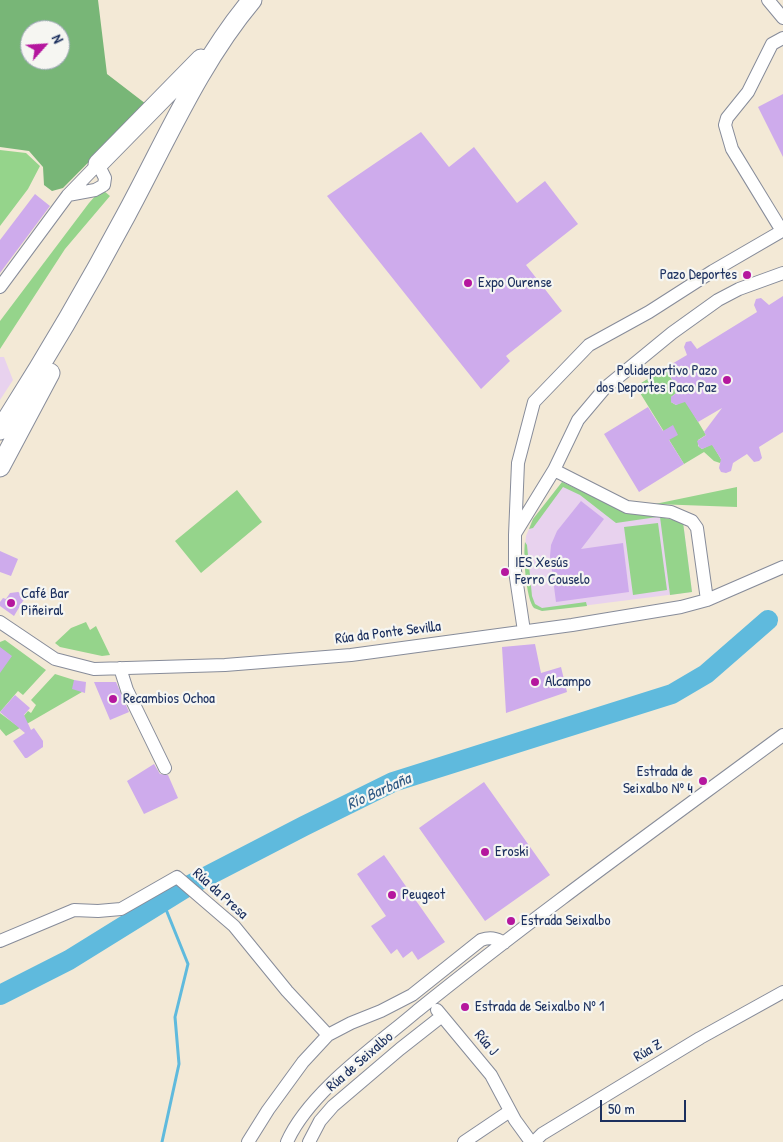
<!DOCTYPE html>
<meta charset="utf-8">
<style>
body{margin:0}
#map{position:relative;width:783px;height:1142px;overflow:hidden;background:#f3e9d6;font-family:"Patrick Hand",sans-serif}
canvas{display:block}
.north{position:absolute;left:20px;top:20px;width:50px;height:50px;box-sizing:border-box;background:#f6f6f2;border:1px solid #9ea6b7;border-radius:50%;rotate:64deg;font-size:14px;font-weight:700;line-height:20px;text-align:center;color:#1b2f5e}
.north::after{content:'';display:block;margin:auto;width:18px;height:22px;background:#b5179e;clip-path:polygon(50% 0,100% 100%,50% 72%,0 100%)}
.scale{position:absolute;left:600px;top:1100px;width:86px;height:22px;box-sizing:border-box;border:2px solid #1b2f5e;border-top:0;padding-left:6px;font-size:15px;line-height:18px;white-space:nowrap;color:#1b2f5e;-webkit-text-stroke:4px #f6f6f2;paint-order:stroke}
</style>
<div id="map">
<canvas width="783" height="1142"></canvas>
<div class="north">N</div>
<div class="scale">50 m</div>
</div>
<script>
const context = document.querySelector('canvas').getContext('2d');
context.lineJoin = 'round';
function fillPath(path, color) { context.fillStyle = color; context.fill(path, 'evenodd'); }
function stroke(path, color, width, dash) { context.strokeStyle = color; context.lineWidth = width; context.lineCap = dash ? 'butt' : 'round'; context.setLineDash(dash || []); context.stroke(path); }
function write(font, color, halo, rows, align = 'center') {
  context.font = font + ' "Patrick Hand",sans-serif'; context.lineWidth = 4.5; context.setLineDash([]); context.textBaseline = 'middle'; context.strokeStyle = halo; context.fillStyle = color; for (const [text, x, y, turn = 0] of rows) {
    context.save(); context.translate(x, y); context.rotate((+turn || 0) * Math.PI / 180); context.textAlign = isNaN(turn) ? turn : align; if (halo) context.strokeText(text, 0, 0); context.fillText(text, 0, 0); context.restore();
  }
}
fillPath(new Path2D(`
 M0 357H4L13 380 0 400Z
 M562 482 625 511 683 522 692 592 542 611 534 608 530 601 524 557 526 536 533 519Z`), '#e8d2ee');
fillPath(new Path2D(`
 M0 150 26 153 40 166 28 189 0 226Z
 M104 191 110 196 65 249 0 349V321L89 203 97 194Z
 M665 368 679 391 671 397V402L676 405 685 400 706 435 698 440V446L702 449 712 444 722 461 720 463 714 461 704 452 684 464 637 388 638 385Z
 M562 482 625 511 657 517 616 523 580 495 563 487 533 528 529 529 533 519Z
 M737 487V507L655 504Z
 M237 490 262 522 201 573 175 541Z
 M660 517 683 522 692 592 670 595Z
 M658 523 667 590 633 595 624 527Z
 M525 542 527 545 532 596 535 604 542 608 586 602 587 606 542 611 534 608C526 599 523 555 525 542Z
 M86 622 90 630 96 626 110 655 102 656 60 647 55 643 71 628Z
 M5 640 46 670 23 695 18 691 0 712V642Z
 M55 674 74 680 82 692 6 736 0 729V713L16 725 28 711 31 713 36 705 31 700Z`), '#95d48b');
fillPath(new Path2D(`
 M0 0H98L107 74 146 104 63 188 52 191 44 185 43 167 29 151 0 147ZM30 30H60V60H30Z`), '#78b677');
stroke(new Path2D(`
 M162 1142 179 1064 175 1017 188 964 163 902`), '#5fbadd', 3);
stroke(new Path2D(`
 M0 995 69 960 190 885 304 826 393 782 672 694 706 674 768 620`), '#5fbadd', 20);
fillPath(new Path2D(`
 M783 94V157L758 107Z
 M421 132 449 167 474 147 517 203 545 181 578 224 526 265 562 311 506 356 510 361 481 389 327 196Z
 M35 194 50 206 0 273V240Z
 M783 296V432L759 447 762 458 759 461 754 462 747 454 733 463 731 471 726 473 721 472 719 468 721 459 712 445 702 449 699 447 697 441 706 435 704 432 722 408 698 422 685 402 676 405 671 402V397L679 391 665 368 687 355 684 347 686 342 691 341 697 349 757 312 754 305 756 299 761 298 769 305Z
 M648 407 663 431 673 425 678 435 669 440 684 464 639 492 604 434Z
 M581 501 604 519 581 549 623 543 629 592 556 602 550 556 551 545 557 531Z
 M0 551 18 559 11 576 0 572Z
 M18 592 26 596 14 616 0 606V602L3 598 6 599 10 593Z
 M535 644 541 673 561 667 567 692 506 713 502 647Z
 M0 647 12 656 0 673Z
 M74 680 86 682 85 693 72 689Z
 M94 682H116L129 712 110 720Z
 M15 695 30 708 24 715 31 730 34 728 43 741V747L27 758H25L13 741 25 733 0 712Z
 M154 764 160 774 168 775 178 798 144 814 127 781Z
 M484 782 550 875 485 921 419 828Z
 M384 855 445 942 418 960 412 951 403 958 397 949 391 954 371 926 386 916 357 874Z`), '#ceabec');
const minor = new Path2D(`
 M768 0 783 18
 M0 287 68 195 98 164 105 178 104 185 95 190 68 195
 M554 470 627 507 671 512 692 521 697 528 707 600
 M516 532 554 470 578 420 605 388 672 333 718 300 739 289 783 273
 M0 622 55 659 94 669 225 665 351 655 572 625 681 607 707 600 783 567
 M524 631 515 571V535L518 463 534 402 589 345 649 312 713 271 782 231 732 149 725 125 727 118 748 92 772 44 783 38
 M120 668 127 690 165 768
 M0 941 74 910 98 911 121 909 177 877 234 926 287 991 328 1035
 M437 1010 491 1075 515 1120 531 1142
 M248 1142 268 1110 303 1062 328 1035 351 1023 381 1011 412 995 481 940C490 937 496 938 504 943
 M287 1142C309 1092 376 1046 417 1011 536 915 660 826 783 735
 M309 1142 320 1121 333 1106 400 1049 442 1016
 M464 1142 510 1111
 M534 1142 542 1134 700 1038 783 992`);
const highway = new Path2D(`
 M98 164 201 59
 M0 430C45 360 87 288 126 215 165 143 199 63 252 0
 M0 467 50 373`);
stroke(minor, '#878c9a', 14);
stroke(highway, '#878c9a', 21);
stroke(minor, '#fff', 12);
stroke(highway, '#fff', 19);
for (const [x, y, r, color] of [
 [747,275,5,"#b5179e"],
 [468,283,5,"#b5179e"],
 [727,380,5,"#b5179e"],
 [505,572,5,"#b5179e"],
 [11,603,5,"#b5179e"],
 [535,682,5,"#b5179e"],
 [113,699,5,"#b5179e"],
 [703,781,5,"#b5179e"],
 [485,852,5,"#b5179e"],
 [392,895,5,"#b5179e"],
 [511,921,5,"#b5179e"],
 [465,1007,5,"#b5179e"]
]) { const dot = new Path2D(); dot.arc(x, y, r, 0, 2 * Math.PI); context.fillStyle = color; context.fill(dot); stroke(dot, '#f6f6f2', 2); }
write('15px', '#1b2f5e', '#f6f6f2', [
 ["Pazo Deportes",737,275,"right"],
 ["Expo Ourense",478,283],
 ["Polideportivo Pazo",717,371,"right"],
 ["dos Deportes Paco Paz",717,388,"right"],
 ["IES Xesús",515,563],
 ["Ferro Couselo",515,580],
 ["Café Bar",21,594],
 ["Piñeiral",21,611],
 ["Alcampo",545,682],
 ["Recambios Ochoa",123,699],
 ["Estrada de",693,772,"right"],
 ["Seixalbo Nº 4",693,789,"right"],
 ["Eroski",495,852],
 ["Peugeot",402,895],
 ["Estrada Seixalbo",521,921],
 ["Estrada de Seixalbo Nº 1",475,1007]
], 'left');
write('15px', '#1b2f5e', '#f6f6f2', [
 ["Rúa da Ponte Sevilla",388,633,-7],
 ["Rúa da Presa",220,894,42],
 ["Rúa J",486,1043,50],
 ["Rúa Z",648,1051,-31],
 ["Rúa de Seixalbo",360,1062,-41]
]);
write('italic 16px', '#2f5984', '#f6f6f2', [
 ["Río Barbaña",379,792,-24]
]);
</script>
